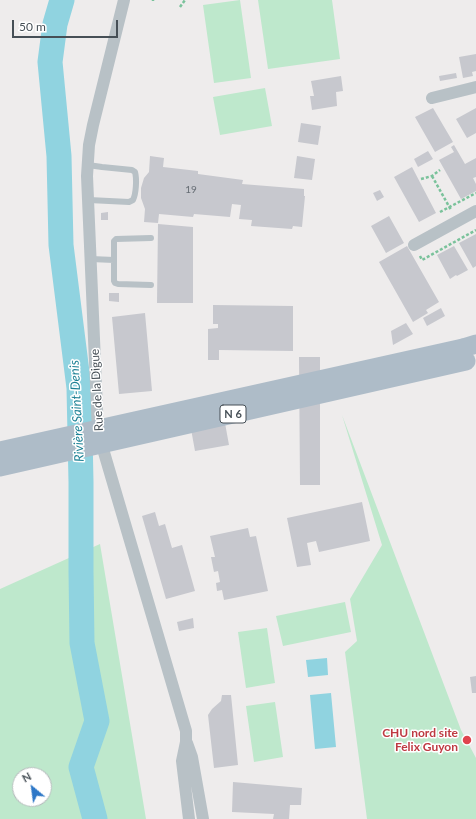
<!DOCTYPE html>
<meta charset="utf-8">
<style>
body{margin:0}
#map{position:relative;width:476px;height:819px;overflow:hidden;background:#eeecec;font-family:Lato,sans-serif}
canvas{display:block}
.north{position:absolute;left:12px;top:767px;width:40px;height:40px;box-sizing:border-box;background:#fff;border:1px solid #b5b9bb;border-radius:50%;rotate:331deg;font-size:11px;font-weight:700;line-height:16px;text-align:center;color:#464f56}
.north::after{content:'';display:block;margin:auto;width:14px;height:18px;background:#2d77c7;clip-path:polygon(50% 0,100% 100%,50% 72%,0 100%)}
.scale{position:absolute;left:12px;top:20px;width:106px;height:18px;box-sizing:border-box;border:2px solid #464f56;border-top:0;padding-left:5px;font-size:12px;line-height:14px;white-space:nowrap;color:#464f56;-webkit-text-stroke:3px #fff;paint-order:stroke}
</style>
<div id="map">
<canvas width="476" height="819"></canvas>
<div class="north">N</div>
<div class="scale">50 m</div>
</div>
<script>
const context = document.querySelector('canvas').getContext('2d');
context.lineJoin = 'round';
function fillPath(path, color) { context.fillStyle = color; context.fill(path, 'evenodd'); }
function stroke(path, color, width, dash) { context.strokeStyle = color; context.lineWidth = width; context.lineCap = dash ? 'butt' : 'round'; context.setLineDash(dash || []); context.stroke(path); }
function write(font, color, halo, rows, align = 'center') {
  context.font = font + ' Lato,sans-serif'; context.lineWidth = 3; context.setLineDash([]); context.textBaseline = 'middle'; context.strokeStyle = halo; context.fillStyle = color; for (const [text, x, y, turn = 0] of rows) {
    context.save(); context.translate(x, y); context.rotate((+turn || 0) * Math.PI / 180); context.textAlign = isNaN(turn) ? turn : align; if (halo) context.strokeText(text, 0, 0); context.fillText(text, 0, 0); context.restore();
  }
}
fillPath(new Path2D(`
 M240 0 251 78 214 83 203 5Z
 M258 0H332L340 59 268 69Z
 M265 88 272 126 220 135 213 97Z
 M342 415 461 730 476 758V819H367L345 652 357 641 350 599 382 545Z
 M100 544 146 819H0V589ZM20 775H44V799H20Z
 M345 602 351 632 283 646 276 616Z
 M267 628 275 683 246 688 238 632Z
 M275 702 283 757 254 762 246 706Z`), '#bee8cc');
fillPath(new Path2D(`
 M327 658 328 675 308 677 306 660Z
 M331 693 336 747 315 749 310 695Z`), '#90d3e0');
stroke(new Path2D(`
 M62 0 55 24 50 62 59 156 61 245 79 388 81 482V571L82 643 97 721 81 767 95 819`), '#90d3e0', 25);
fillPath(new Path2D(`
 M476 54V71L472 72 473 76 463 78 459 57Z
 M456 73 457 78 440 81 439 76Z
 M341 76 343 91 336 92 337 106 312 110 310 96H314L311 81Z
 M433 108 453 142 435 152 415 117Z
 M476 108V133L467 138 456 119Z
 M301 123 321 126 318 145 298 142Z
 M454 145 465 164 476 158V177L473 178 476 184V191L461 199 439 160 454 152 451 147Z
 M428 151 433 159 418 167 414 159Z
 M150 156 164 158 163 167 198 171V174L243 180 242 184 304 189V196H305L302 227 293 226 292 229 251 226 252 220 239 219 241 205 232 204 230 217 194 214 193 217 159 214 158 223 144 222 145 209 141 198V188L144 178 149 172Z
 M297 156 315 159 312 180 294 178Z
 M412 167 436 213 419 222 394 177Z
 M380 190 384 197 377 201 373 193Z
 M108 212V220H101V213Z
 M389 216 404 243 386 253 371 226Z
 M158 224 193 227V303H157Z
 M476 234V266L473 268 459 243Z
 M407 246 439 302 426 310 428 313 413 322 379 262Z
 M454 246 468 270 457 276 456 275 450 279 437 255Z
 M109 293H119V302L109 301Z
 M213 305 293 306V351L219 350V360H208V329L218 328V324H213Z
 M441 308 445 316 427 326 423 318Z
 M145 313 152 391 119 394 112 317Z
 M406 323 413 334 393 345 391 331Z
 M299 357H320V485H300Z
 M225 423 229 445 195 451 191 429Z
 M362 502 370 541 319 552 316 541 307 543 311 565 297 567 287 518Z
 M155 512 159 526 165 524 172 548 182 545 195 591 166 599 142 516Z
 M248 528 250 537 256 536 268 591 224 600 222 590 217 591 216 583 220 582 218 571 214 572 211 557H215L210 536Z
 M193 618 194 628 179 631 177 622Z
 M476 676V693H472L470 677Z
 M222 695H231L238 765 214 768 208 715 212 709 221 701Z
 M233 782 302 788 301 805H290L289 819H273L274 814 232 812Z`), '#c7c8ce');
stroke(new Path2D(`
 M153 0V1
 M180 7 185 0
 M432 176 451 210
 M421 179 432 176 440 170
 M440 212 476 193
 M420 256 422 260 476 230`), '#7ac29b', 2.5, [3, 2]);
stroke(new Path2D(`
 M88 165 102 167 132 170 135 172C137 179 136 194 133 200L129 202 89 200
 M151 238 116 239 114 241V281L115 283 118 284 151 285
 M91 259 114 260`), '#b8c1c6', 6);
stroke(new Path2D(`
 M124 0 93 125 89 145 87 176 98 432 186 731V742L182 761 189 819
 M432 98 476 87
 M414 245 476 211
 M187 743 192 757 203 819`), '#b8c1c6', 12);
stroke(new Path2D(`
 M463 348 476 344`), '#aebcc8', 19);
stroke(new Path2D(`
 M0 451 463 348
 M0 467 466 361`), '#aebcc8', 19);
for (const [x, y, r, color] of [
 [467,740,5,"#e0444e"]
]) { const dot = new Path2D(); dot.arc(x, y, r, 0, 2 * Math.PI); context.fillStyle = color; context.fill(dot); stroke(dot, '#fff', 1.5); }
write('10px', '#666d74', null, [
 ["19",191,190]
]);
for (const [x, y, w] of [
 [233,414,26]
]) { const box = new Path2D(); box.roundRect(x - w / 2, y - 9, w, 18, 3); context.fillStyle = '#fff'; context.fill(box); stroke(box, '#464f56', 1); }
write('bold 11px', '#464f56', null, [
 ["N 6",233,414]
]);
write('12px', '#464f56', '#fff', [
 ["Rue de la Digue",97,390,-93]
]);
write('bold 12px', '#be3a42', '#fff', [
 ["CHU nord site",458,733],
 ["Felix Guyon",458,747]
], 'right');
write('italic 13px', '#1c8094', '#fff', [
 ["Rivière Saint-Denis",77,411,-93]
]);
</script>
